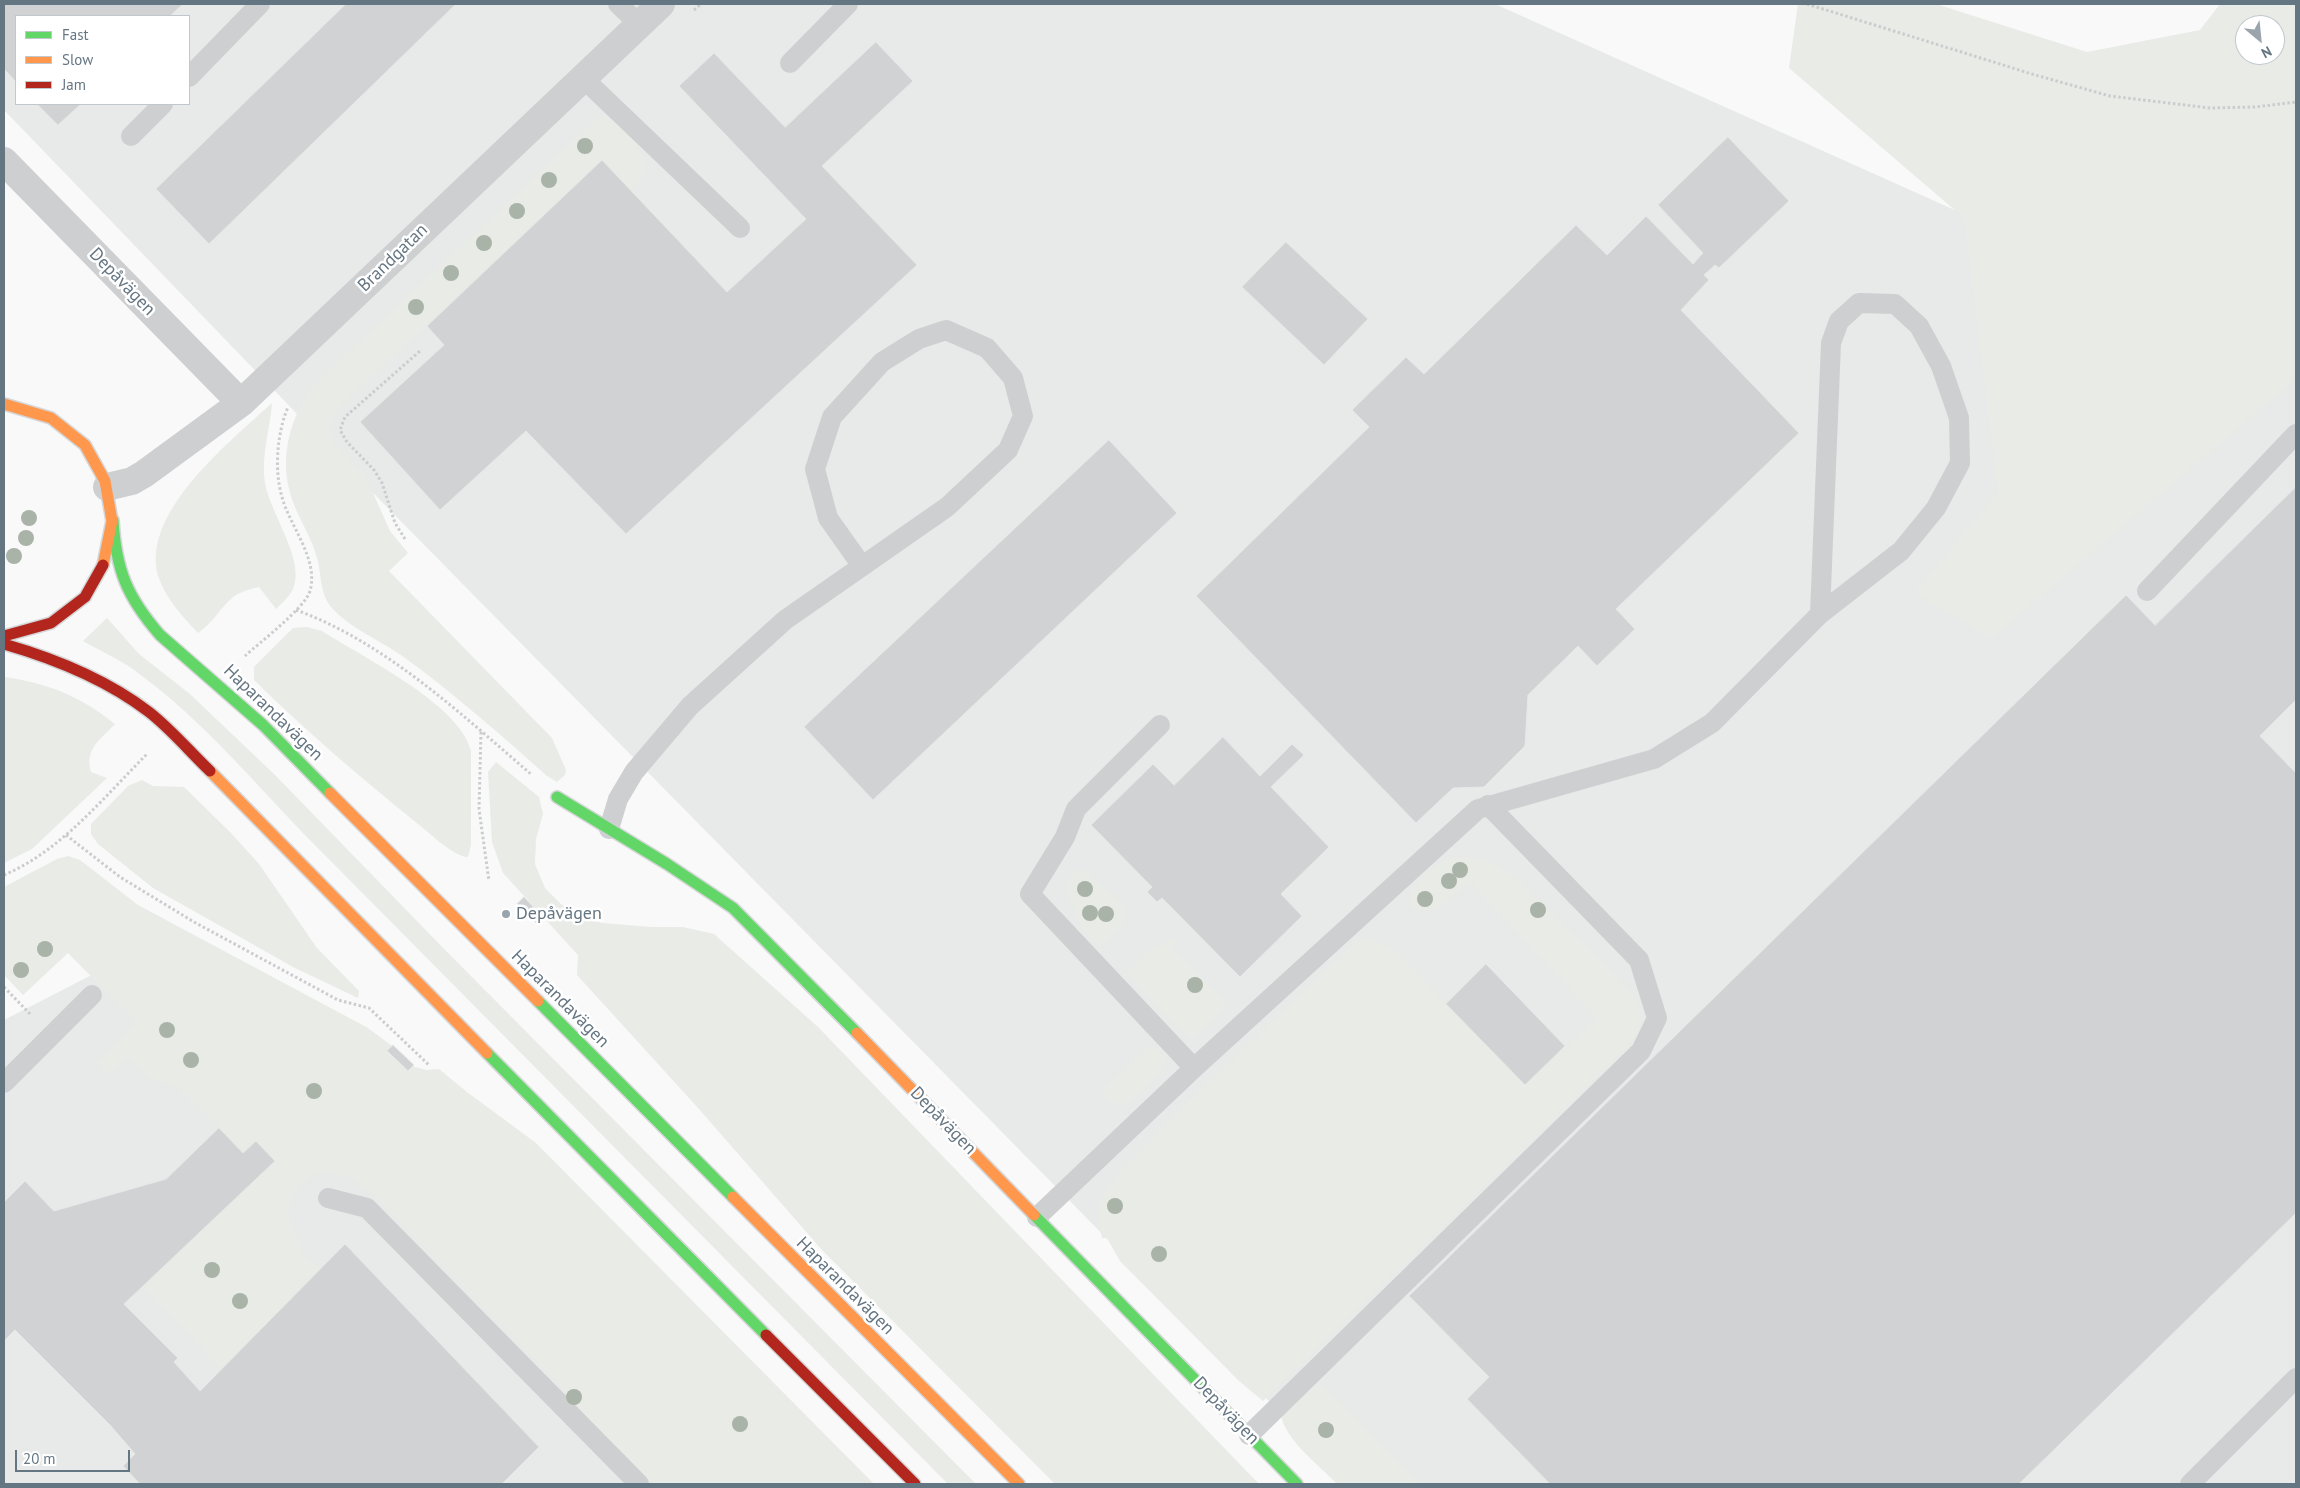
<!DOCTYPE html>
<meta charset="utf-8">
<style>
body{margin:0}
#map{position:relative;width:2300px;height:1488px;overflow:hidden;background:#f9f9f9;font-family:"PT Sans",sans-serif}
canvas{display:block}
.frame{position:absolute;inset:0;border:5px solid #657683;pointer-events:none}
.legend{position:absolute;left:15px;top:15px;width:175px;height:90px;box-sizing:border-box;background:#fff;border:1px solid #c1c8cd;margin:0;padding:6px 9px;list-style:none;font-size:15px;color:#657683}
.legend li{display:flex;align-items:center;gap:10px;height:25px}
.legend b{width:25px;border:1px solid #c1c8cd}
.north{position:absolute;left:2235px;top:15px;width:50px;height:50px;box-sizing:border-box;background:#fff;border:1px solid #c1c8cd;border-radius:50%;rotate:152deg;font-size:14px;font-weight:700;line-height:20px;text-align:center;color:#657683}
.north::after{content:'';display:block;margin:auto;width:18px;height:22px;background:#99a4ac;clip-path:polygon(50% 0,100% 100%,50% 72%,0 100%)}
.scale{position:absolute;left:15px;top:1450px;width:115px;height:22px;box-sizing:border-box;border:2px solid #657683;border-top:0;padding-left:6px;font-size:15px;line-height:18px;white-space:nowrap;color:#657683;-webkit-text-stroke:4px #fff;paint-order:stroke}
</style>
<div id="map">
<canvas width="2300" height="1488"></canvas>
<div class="frame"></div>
<ul class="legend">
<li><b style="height:6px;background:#63d668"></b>Fast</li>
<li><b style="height:6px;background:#ff974d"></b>Slow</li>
<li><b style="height:6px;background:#b3261e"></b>Jam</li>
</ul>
<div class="north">N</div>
<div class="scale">20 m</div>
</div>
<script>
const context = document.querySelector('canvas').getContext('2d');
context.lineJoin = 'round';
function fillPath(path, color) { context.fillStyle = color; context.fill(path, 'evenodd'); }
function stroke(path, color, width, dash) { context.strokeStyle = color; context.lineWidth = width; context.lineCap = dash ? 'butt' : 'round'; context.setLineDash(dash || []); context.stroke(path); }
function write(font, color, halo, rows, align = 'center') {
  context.font = font + ' "PT Sans",sans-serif'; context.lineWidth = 5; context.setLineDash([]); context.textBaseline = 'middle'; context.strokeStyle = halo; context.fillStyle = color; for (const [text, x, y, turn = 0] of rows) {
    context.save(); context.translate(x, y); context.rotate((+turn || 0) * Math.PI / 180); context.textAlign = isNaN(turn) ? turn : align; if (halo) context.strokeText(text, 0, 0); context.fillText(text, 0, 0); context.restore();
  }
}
fillPath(new Path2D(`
 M4 4H1495L2158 301 2296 180V1484H1359L1243 1377 380 500 4 110ZM16 16H189V104H16Z
 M154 943 681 1484H4V1020Z`), '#e8e9e9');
fillPath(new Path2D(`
 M1798 4H1936L2087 52 2200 30 2220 4H2296V379L1992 638 1914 593 1998 492 1964 218 1789 68ZM2245 25H2275V55H2245Z
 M605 116C617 119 640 146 644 158 646 163 645 169 646 174L631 191 602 160 341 406 330 423 329 432 334 442 365 475 390 531 408 553 389 571 552 738 566 770 565 775 557 782 547 776C500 734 452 692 401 655 379 640 350 628 332 608 319 593 322 575 317 558 312 538 300 521 293 502 277 459 290 415 317 381L597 118Z
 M272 403C270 430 261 455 265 483 270 513 306 561 293 589 289 597 282 603 276 609L259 587C250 589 239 592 232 598 219 609 213 623 198 633 183 617 168 601 160 581 135 516 231 441 272 403Z
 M107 618 139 654 190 694 275 775 449 954 976 1484H948L301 831C247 774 194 712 130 667 115 657 98 650 83 641Z
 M307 627 322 631C362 657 460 704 471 751V845L468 857C454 857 430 833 418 824 361 778 306 731 254 680V667L293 628Z
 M4 677C48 683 80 696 115 724 101 739 84 749 91 772L107 778 32 849 4 863Z
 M496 762 539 797 543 814 536 839 535 864 545 888 561 904 579 918 603 923 651 927H683L714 934 818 1027 1259 1484H1055L822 1250 699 1109 577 975 578 955 503 873 492 842 488 772Z
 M142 780 153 786 184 787 230 832 259 864 317 948 359 991 358 998 293 967 153 888 98 844 91 834V824L128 786Z
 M68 856 80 860 138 905 368 1028 392 1046 387 1052 408 1071 412 1066 426 1070 439 1069 467 1092 536 1143 874 1484H652L584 1415 554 1380 369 1191C345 1173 316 1160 296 1192 292 1198 288 1206 288 1213 289 1221 300 1247 304 1253 309 1259 316 1264 321 1270L221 1370 143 1286 275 1161 243 1153 204 1112 176 1087 163 1082 150 1080 127 1058 109 1076 95 1063 136 1022 68 953 23 995 4 975V887L57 859Z
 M1453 857H1471L1497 864 1521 883 1628 988C1644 1010 1646 1023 1630 1045L1263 1401 1239 1381 1120 1261 1107 1238H1102L1100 1229V1208L1103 1195 1115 1176 1189 1100 1357 940C1374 937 1386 944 1400 955L1525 1085 1596 1018 1470 882C1452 896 1434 920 1411 907 1407 884 1433 865 1453 857Z
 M1082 870 1121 901 1127 910 1123 924 1100 947 1082 929 1065 890 1068 879 1074 871Z
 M1171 940H1174L1176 944 1172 949 1225 1002 1226 1009 1194 1038C1181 1036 1138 985 1126 972L1149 950Z
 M1151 1044 1164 1055 1166 1063 1161 1072 1125 1106 1113 1104 1104 1097 1102 1090Z
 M1314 1383 1319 1384 1330 1391 1420 1484H1337C1320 1466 1285 1440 1281 1415Z`), '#e8ebe6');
const building = new Path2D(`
 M4 4H183L170 16H16V82L4 69Z
 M346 4H456L209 244 156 189Z
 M876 42 913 81 822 166 917 265 626 534 526 431 440 510 360 422 444 345 427 326 602 160 727 292 806 219 679 86 714 53 785 127Z
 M37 104H81L58 125Z
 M1728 137 1789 201 1719 268 1715 265 1704 275 1709 280 1681 310 1799 433 1616 609 1635 629 1597 666 1578 646 1528 695 1525 746 1484 787 1453 788 1416 823 1196 596 1369 427 1352 410 1406 357 1424 374 1576 225 1607 255 1646 216 1693 264 1703 253 1658 205Z
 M1286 242 1368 319 1324 365 1242 287Z
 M1109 440 1177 513 873 800 804 727Z
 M2296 487V700L2260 736 2296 773V1213L2019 1484H1550L1467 1399 1489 1377 1409 1296 2126 595 2155 625Z
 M1223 737 1260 776 1292 744 1304 755 1271 787 1329 847 1281 894 1302 916 1240 977 1162 898 1157 902 1147 892 1152 887 1091 825 1153 764 1174 785Z
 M524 897 543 917 536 923 517 904Z
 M1486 964 1565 1046 1525 1085 1446 1004Z
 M393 1045 414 1065 408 1071 387 1051Z
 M219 1128 243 1153 256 1141 275 1161 124 1304 178 1358 174 1362 200 1391 345 1244 539 1447 502 1484H140L123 1466 135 1454 111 1426 15 1330 4 1341V1202L25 1181 54 1211 166 1179Z`);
fillPath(building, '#d0d2d3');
stroke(building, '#e8e8e8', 1);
const fast = new Path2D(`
 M113 520C116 570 127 597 160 635L263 725 330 793
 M557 797 667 864 733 908 857 1033
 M538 1001 733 1197
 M487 1053 766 1335
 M1034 1215 1297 1484`);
const slow = new Path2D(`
 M4 404 51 418 85 445 105 481 112 521 103 565
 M210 771 487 1053
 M330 793 538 1001
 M857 1033 1034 1215
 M733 1197 1019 1484`);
const jam = new Path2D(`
 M4 636 51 623 85 597 103 565
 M4 644C56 659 106 679 149 712 172 730 190 752 210 771
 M766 1335 915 1484`);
stroke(fast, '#d5d6d7', 14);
stroke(slow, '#d5d6d7', 14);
stroke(jam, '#d5d6d7', 14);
stroke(new Path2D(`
 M1807 4 2032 74 2110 96 2210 108 2255 107 2296 102
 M694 10 701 4
 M405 539 395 523 382 483 374 470 347 442 340 430 345 417 420 351
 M296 610C385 642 462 715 532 775
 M245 656C259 643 305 608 310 591 319 559 290 527 282 497 274 470 277 433 288 407
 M481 732 479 809 489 881
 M66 835 120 877 194 922 338 1000 369 1008 430 1066
 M4 875C61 851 104 797 147 754
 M4 987 31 1015`), '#cbcccd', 3, [2.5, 2.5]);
stroke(new Path2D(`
 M618 4 639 24
 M790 63 848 4
 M189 77 260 4
 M583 78 740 228
 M131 136 163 104
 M2147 591 2296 434
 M1160 725 1076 809 1065 837 1030 894 1194 1068
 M609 829 618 799 634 772 690 706 785 620 947 507 1008 450 1023 416 1013 378 987 348 946 330 919 339 882 362 832 417 815 469 828 518 862 566
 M4 1083 92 995
 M328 1198 367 1208 639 1484
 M1037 1217 1194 1068 1478 809 1654 759 1712 723 1820 614 1831 343 1839 321 1859 303 1895 304 1919 326 1941 366 1959 418 1960 463 1936 508 1901 551 1820 614
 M1249 1435 1641 1051 1657 1018 1639 960 1488 805
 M2190 1484 2296 1378`), '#cecfd0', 20);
stroke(new Path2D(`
 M4 161 241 403
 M107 487 132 481 144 474 241 403 661 4`), '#cecfd0', 28);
stroke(fast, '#63d668', 11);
stroke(slow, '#ff974d', 11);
stroke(jam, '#b3261e', 11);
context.fillStyle = '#a9b3a7';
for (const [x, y] of [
 [585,146],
 [549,180],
 [517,211],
 [484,243],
 [451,273],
 [416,307],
 [29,518],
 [26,538],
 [14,556],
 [1460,870],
 [1449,881],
 [1085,889],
 [1425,899],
 [1538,910],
 [1090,913],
 [1106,914],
 [45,949],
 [21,970],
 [1195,985],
 [167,1030],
 [191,1060],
 [314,1091],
 [1115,1206],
 [1159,1254],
 [212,1270],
 [240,1301],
 [574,1397],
 [740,1424],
 [1326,1430]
]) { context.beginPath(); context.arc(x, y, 8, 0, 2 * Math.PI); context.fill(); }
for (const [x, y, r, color] of [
 [506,914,5,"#99a4ac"]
]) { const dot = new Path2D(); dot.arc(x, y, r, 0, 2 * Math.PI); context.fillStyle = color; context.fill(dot); stroke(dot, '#fff', 2); }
write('18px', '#657683', '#fff', [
 ["Brandgatan",393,258,-44],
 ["Depåvägen",122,282,46],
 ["Haparandavägen",273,713,44],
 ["Haparandavägen",560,999,45],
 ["Depåvägen",943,1121,46],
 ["Haparandavägen",845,1286,45],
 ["Depåvägen",1226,1411,46]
]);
write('18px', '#657683', '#fff', [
 ["Depåvägen",516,914]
], 'left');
</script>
